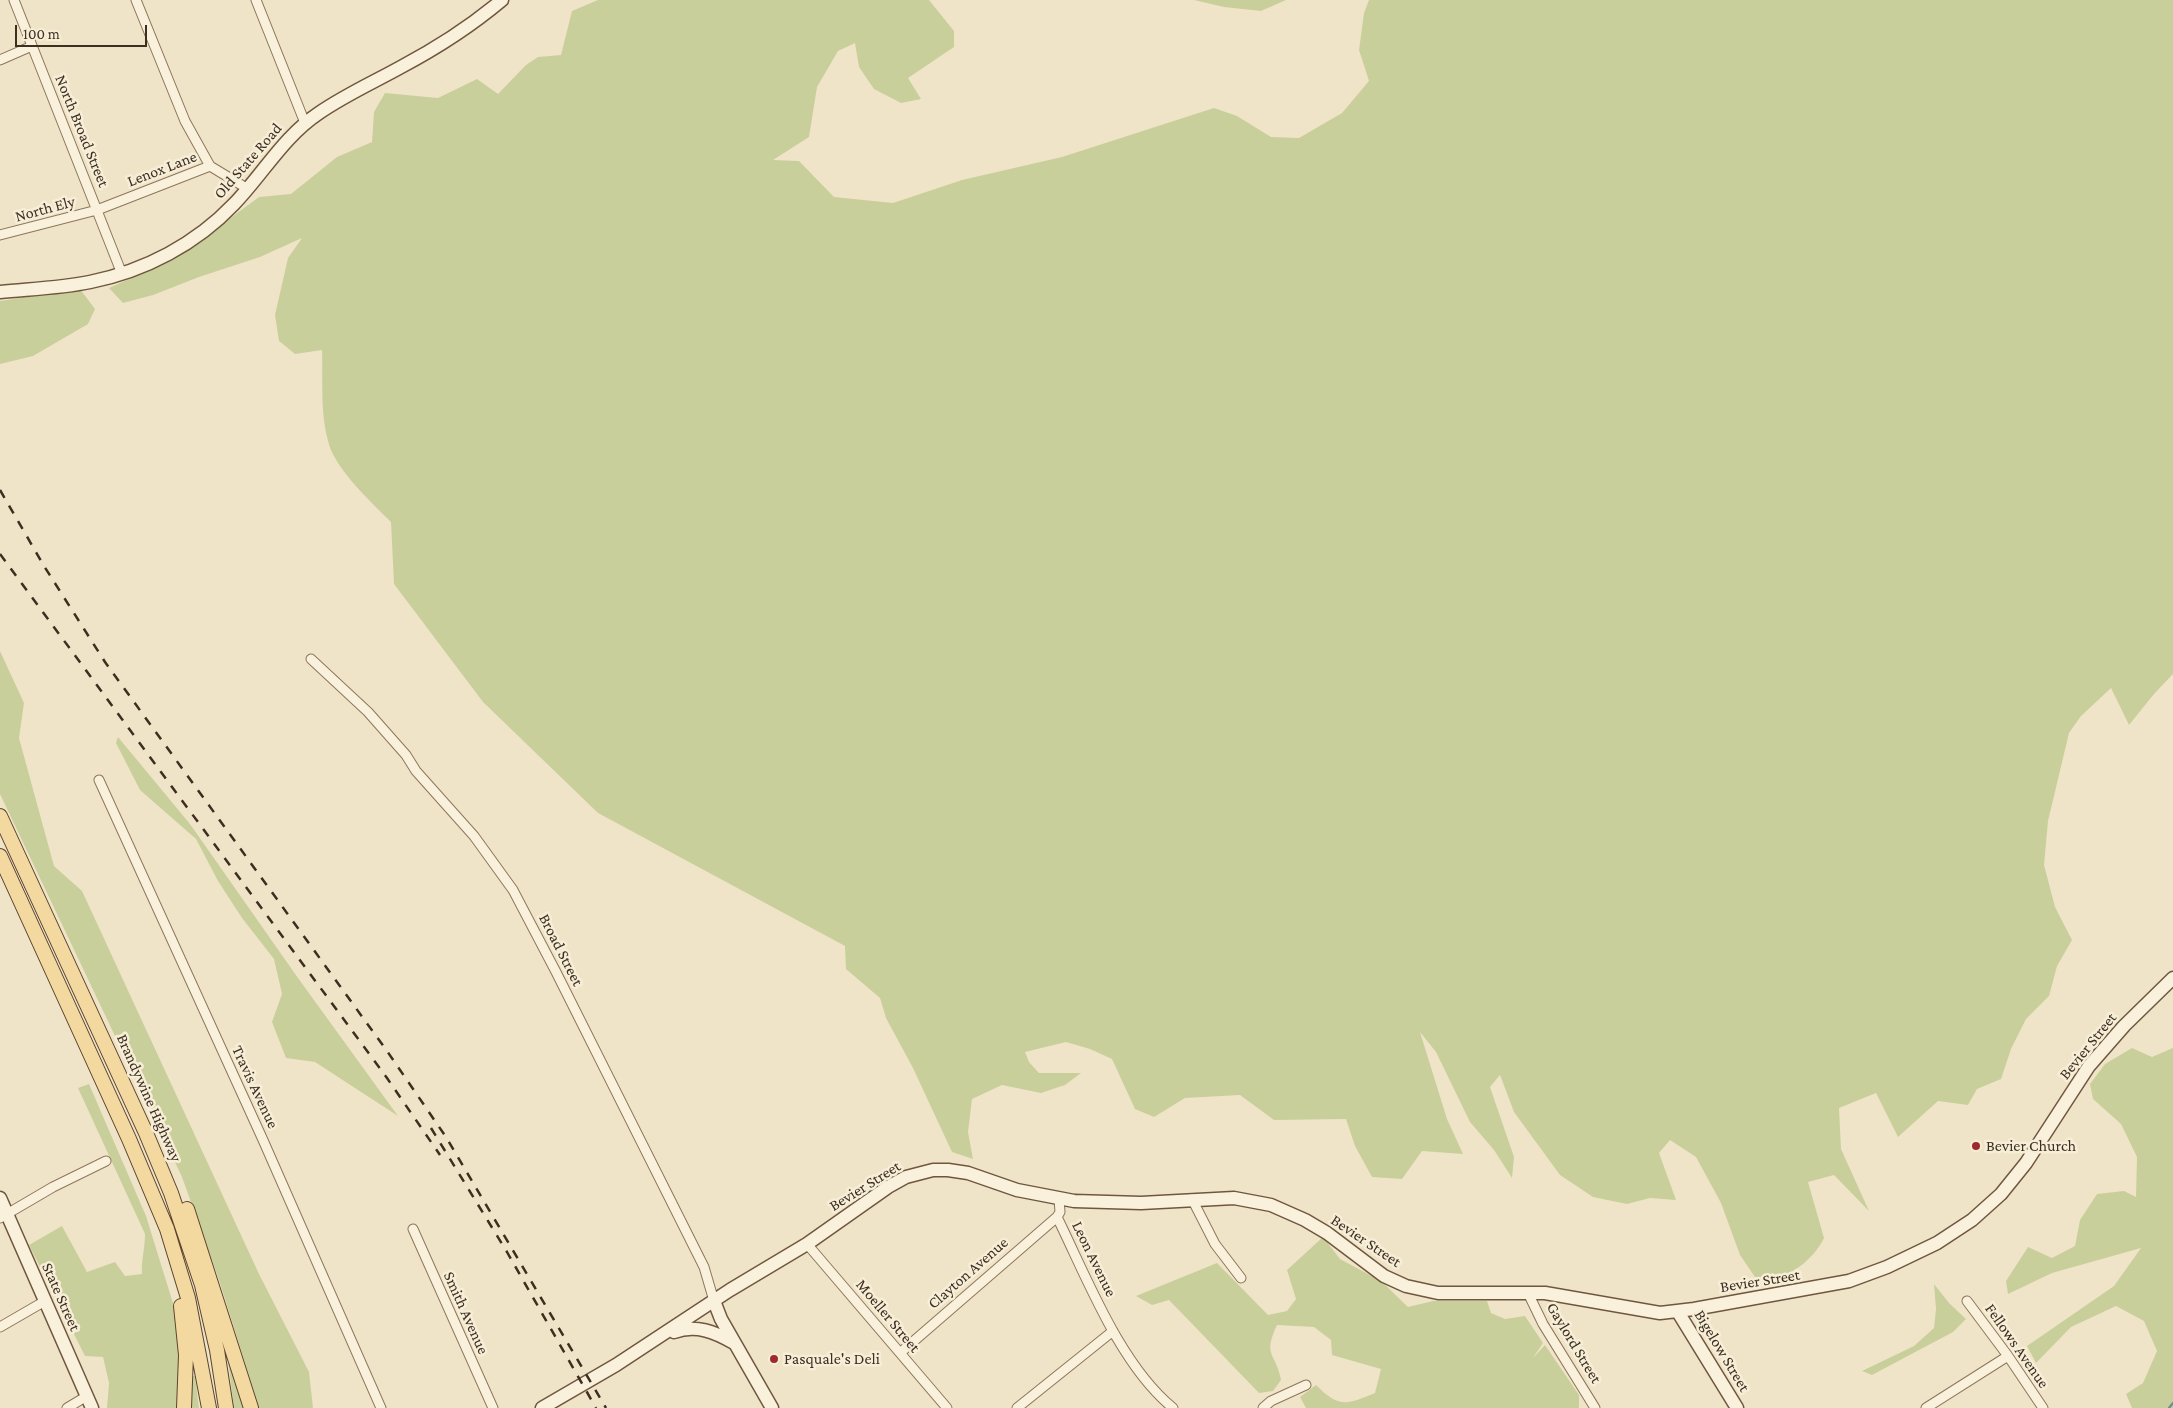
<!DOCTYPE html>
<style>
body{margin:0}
#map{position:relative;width:2173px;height:1408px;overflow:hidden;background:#f0e4c8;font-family:"Crimson Pro",serif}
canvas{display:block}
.scale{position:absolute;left:15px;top:25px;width:132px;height:22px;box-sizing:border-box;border:2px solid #3d2e20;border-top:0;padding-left:6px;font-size:15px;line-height:18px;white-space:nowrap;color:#3d2e20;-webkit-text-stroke:4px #f7eed8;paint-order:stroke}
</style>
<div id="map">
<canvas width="2173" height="1408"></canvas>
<div class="scale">100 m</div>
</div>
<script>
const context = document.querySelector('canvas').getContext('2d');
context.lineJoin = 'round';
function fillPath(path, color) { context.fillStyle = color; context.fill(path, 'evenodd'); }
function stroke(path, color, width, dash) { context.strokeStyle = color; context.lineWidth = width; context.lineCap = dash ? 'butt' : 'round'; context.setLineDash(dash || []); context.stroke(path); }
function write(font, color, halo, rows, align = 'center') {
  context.font = font + ' "Crimson Pro",serif'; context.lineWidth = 5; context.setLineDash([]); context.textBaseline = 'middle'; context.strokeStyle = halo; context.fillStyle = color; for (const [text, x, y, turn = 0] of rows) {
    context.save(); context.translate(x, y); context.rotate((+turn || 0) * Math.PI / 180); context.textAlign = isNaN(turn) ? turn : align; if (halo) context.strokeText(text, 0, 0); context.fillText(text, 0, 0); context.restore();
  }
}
fillPath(new Path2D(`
 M598 0H929L954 31V47L908 78 921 99 901 103 874 89 859 67 855 43 838 51 817 87 809 137 773 160 799 161 834 197 893 203 962 180 1062 157 1214 108 1237 116 1271 137 1299 138 1342 113 1369 81 1359 50 1364 13 1369 0H2173V674L2154 694 2129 725 2111 688 2081 716 2069 733 2048 821 2044 865 2055 907 2072 940 2057 966 2049 996 2026 1019 2011 1049 2001 1079 1977 1089 1968 1105 1938 1101 1898 1137 1876 1093 1839 1108 1841 1149 1869 1211 1834 1175 1808 1182 1824 1238C1816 1255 1795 1275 1775 1277 1768 1278 1761 1277 1755 1277L1740 1255 1721 1203 1696 1157 1670 1140 1659 1153 1676 1200 1650 1198 1627 1204 1593 1197 1560 1175 1514 1112 1500 1075 1490 1087 1514 1157 1512 1178 1494 1150 1470 1122 1436 1052 1420 1032 1447 1119 1463 1154 1422 1151 1402 1179 1372 1177 1355 1146 1346 1119 1274 1120 1240 1095 1185 1098 1154 1117 1135 1109 1112 1059 1090 1049 1066 1042 1025 1052 1029 1062 1039 1073H1081L1065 1085 1041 1093 1002 1085 972 1099 968 1132 973 1159 952 1152 913 1068 886 1018 880 998 846 969 845 946 598 813 483 702 394 584 391 522C371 502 334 468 328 441 320 412 323 380 322 350L295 354 279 341 275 315 288 258 302 238 260 257 199 277 153 295 123 303 109 288 158 266 202 239 259 197 291 194 337 157 372 142 374 112 385 93 438 98 477 79 498 94 526 65 538 57 561 55 572 11Z
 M1194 0H1286L1261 11 1224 7Z
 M80 289 95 309 88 324 33 356 0 364V301Z
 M0 651 24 703 19 738 54 866 82 891 259 1274 309 1372 313 1408H259L220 1283 182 1177 0 794Z
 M118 737 190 824 298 978 398 1116 315 1062 286 1058 272 1022 282 994 274 959 242 918 218 881 196 839 140 790 116 743Z
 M2132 1048 2152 1057 2173 1048V1408H2132L2126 1394 2143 1383 2157 1351 2144 1321 2116 1306 2071 1327 2036 1363 2027 1346 2114 1286 2141 1248 2052 1273 2008 1294 2006 1281 2028 1247 2052 1258 2075 1246 2080 1220 2097 1194 2124 1191 2136 1197 2137 1157 2121 1124 2093 1099 2090 1084 2105 1064Z
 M89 1084 146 1216 181 1329 177 1408H107L109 1383 103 1357 85 1356 29 1245 62 1226 87 1272 115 1262 125 1276 142 1274C141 1260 145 1249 145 1234L78 1088Z
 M1323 1237 1340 1259 1381 1281 1408 1307 1433 1301H1487L1491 1313 1505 1319 1525 1316 1543 1343 1533 1358 1545 1345 1579 1395V1408H1306L1300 1397 1316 1385C1339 1408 1346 1405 1375 1393L1381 1369 1332 1355 1331 1340 1314 1327 1277 1325C1262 1357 1276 1352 1281 1380L1273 1391 1259 1393 1169 1300 1152 1305 1136 1296 1217 1263 1268 1315 1287 1311 1296 1299 1287 1270Z
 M1934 1284 1949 1303 1966 1319 1953 1332 1872 1375 1862 1371 1914 1346 1934 1328 1936 1309Z
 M231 1359 244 1408H234L228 1360Z
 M191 1376H195L199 1408H190Z`), '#c9cf9b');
stroke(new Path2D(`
 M2169 1408 2173 1403`), '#6f938a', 2.5);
const street = new Path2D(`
 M14 0 122 274
 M136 0 185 121 210 166 248 189
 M256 0 305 123
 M0 60 32 46
 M0 235 97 210 210 166
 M311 659 368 712 406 755 416 771 474 836 513 890 556 972 704 1267 714 1301
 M99 780 263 1140 381 1408
 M1192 1199 1215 1244 1241 1278
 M1057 1217C1087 1278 1120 1365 1173 1408
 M0 1218 53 1187 106 1161
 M413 1229 493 1408
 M807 1244 947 1408
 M1528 1293 1543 1324 1595 1408
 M1967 1301 2008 1356 2043 1408
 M0 1327 45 1301
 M900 1353 1057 1217 1060 1212 1059 1199
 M67 1408 87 1396
 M1017 1408 1113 1331
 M1263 1408 1271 1401 1306 1385
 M1926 1408 2008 1356`);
const secondary = new Path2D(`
 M0 292C30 289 61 288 90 282 145 271 196 244 234 204 263 174 283 137 319 113 345 95 374 82 401 67 437 48 471 26 502 0
 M0 1198 92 1408
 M714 1301 721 1319 772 1408
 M1678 1312 1737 1408
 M674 1332C696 1324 715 1332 734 1343
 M542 1408 616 1365 730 1290 807 1244 888 1187 906 1177 933 1170H948L968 1173 1017 1190 1074 1201 1141 1203 1234 1198 1271 1205 1305 1220 1327 1233 1384 1276 1406 1286 1438 1293H1545L1660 1313 1694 1309 1849 1281 1887 1267 1937 1243 1972 1220 2001 1194 2026 1163 2089 1066 2124 1026 2173 978`);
const primary = new Path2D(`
 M0 816 146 1133 171 1193 202 1285 217 1350 226 1408
 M0 856 129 1139 167 1229 188 1298 209 1408
 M187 1209 251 1408
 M181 1306 186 1355 184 1408`);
stroke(street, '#8d765c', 11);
stroke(secondary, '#6f573f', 15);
stroke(primary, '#5b4430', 16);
stroke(street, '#faf1dc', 9);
stroke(secondary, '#faf1dc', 12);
stroke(primary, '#f3d9a0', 14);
stroke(new Path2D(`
 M0 490 44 566 105 662 387 1051 446 1137 606 1408
 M0 554 387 1078 440 1155
 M431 1128 507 1252 596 1408`), '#3d2e20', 2.5, [9, 9]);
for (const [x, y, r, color] of [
 [1976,1146,5,"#9e2a2b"],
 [774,1359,5,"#9e2a2b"]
]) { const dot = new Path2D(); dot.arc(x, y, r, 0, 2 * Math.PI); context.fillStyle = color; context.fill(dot); stroke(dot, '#f7eed8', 2); }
write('16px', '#3d2e20', '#f7eed8', [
 ["North Broad Street",82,131,68],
 ["Old State Road",248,161,-49],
 ["Lenox Lane",162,169,-21],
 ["North Ely",45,209,-15],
 ["Broad Street",561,950,63],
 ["Bevier Street",2088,1046,-51],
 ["Travis Avenue",255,1087,65],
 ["Brandywine Highway",149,1098,66],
 ["Bevier Street",865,1186,-32],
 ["Bevier Street",1366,1241,34],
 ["Leon Avenue",1094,1259,64],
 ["Clayton Avenue",968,1273,-41],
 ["Bevier Street",1760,1281,-9],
 ["State Street",61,1297,66],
 ["Smith Avenue",466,1313,66],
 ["Moeller Street",888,1316,50],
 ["Gaylord Street",1574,1343,59],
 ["Fellows Avenue",2017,1346,55],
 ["Bigelow Street",1722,1351,59]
]);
write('16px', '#3d2e20', '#f7eed8', [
 ["Bevier Church",1986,1146],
 ["Pasquale's Deli",784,1359]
], 'left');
</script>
